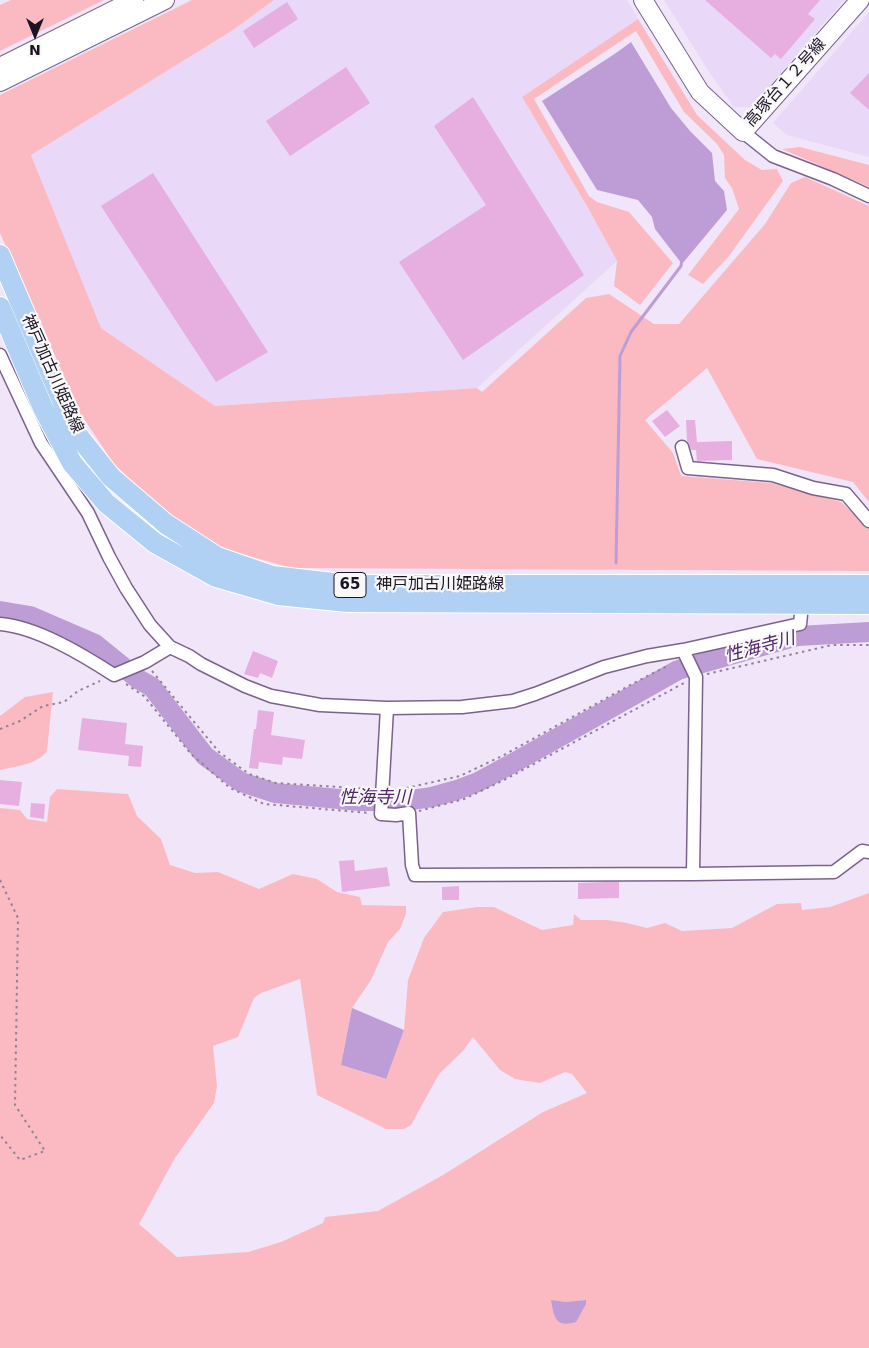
<!DOCTYPE html>
<meta charset="utf-8">
<style>
body{margin:0}
#map{position:relative;width:869px;height:1348px;overflow:hidden;background:#f1e6f9;font-family:"DejaVu Sans",sans-serif}
canvas{display:block}
.north{position:absolute;left:10px;top:10px;width:50px;height:50px;-webkit-text-stroke:4px #f8f8f8;paint-order:stroke;rotate:180deg;font-size:14px;font-weight:700;line-height:20px;text-align:center;color:#1c1323}
.north::after{content:'';display:block;margin:auto;width:18px;height:22px;background:#1c1323;clip-path:polygon(50% 0,100% 100%,50% 72%,0 100%)}
</style>
<div id="map">
<canvas width="869" height="1348"></canvas>
<div class="north">N</div>
</div>
<script>
const context = document.querySelector('canvas').getContext('2d');
context.lineJoin = 'round';
function fillPath(path, color) { context.fillStyle = color; context.fill(path, 'evenodd'); }
function stroke(path, color, width, dash) { context.strokeStyle = color; context.lineWidth = width; context.lineCap = dash ? 'butt' : 'round'; context.setLineDash(dash || []); context.stroke(path); }
function write(font, color, halo, rows, align = 'center') {
  context.font = font + ' "DejaVu Sans","Noto Sans JP",sans-serif'; context.lineWidth = 4.5; context.setLineDash([]); context.textBaseline = 'middle'; context.strokeStyle = halo; context.fillStyle = color; for (const [text, x, y, turn = 0] of rows) {
    context.save(); context.translate(x, y); context.rotate((+turn || 0) * Math.PI / 180); context.textAlign = isNaN(turn) ? turn : align; if (halo) context.strokeText(text, 0, 0); context.fillText(text, 0, 0); context.restore();
  }
}
fillPath(new Path2D(`
 M274 0H627L638 19 522 97 587 206 617 261 477 388 215 406 101 328 31 155 233 30Z
 M664 0H844L751 107H734L711 75Z
 M869 12V157L787 135 773 123Z`), '#ead8f8');
fillPath(new Path2D(`
 M11 0H104L0 51V5Z
 M192 0H274L233 30 31 155 101 328 215 406 477 388 482 392 586 298 609 294 654 324H679L765 224 791 183 805 177 869 206V502L853 482 757 459 707 368 645 420 673 453 681 476 771 483 841 502 869 527V571L291 568 221 548 161 509 114 464 74 404 0 233V95Z
 M638 19 697 115 745 160 762 170 777 169 783 181 729 256 703 284 688 275 739 209 732 188 725 178 724 155 717 144 684 112 636 31 534 99 589 196 597 202 629 212 673 263 640 305 614 286 617 261 587 206 522 97Z
 M800 147 869 165V187L782 149Z
 M53 692 47 751C39 764 14 767 0 770V716L25 697Z
 M57 789 128 794 137 816 161 839 170 865 195 873 218 872 259 889 293 874 317 879 337 892 360 897 362 905 406 906V914L400 929 388 942 371 980 352 1008 341 1065 385 1079 404 1030 408 980 424 938 443 912 477 907H494L542 930 573 925 574 914 581 920H607L627 923 647 928 665 923 682 931 732 928 777 904 801 903 802 910 830 907 869 893V1348H0V808L20 810 27 819 47 822 50 797ZM300 979 317 1095 386 1129H404L411 1125 439 1074 463 1051 473 1037 500 1070 515 1079 540 1083 565 1072 572 1074 587 1093 543 1112 443 1175 378 1211 325 1217 323 1223 281 1242 248 1252 177 1257 139 1224 175 1158 214 1103 217 1086 213 1046 238 1037 254 998 261 993ZM586 1300 554 1317 565 1302Z`), '#fbbac2');
fillPath(new Path2D(`
 M631 42 671 108 690 131 712 153 715 181 724 191 727 210 682 264 655 229 652 217 638 200 597 190 542 101 616 53Z
 M352 1008 404 1030 386 1079 341 1065Z
 M551 1300 565 1302 586 1300V1304L576 1322C555 1328 554 1317 551 1300Z`), '#be9dd6');
stroke(new Path2D(`
 M616 563 620 356 631 332 681 266 682 259`), '#be9dd6', 3);
stroke(new Path2D(`
 M0 611 30 616 95 644 138 679 152 687 205 756 241 782 275 793 360 801H404L432 797 457 790 478 782 515 762 678 670 798 636 869 632`), '#be9dd6', 20);
fillPath(new Path2D(`
 M705 0H820L808 14 815 19 781 59 775 54 771 58Z
 M287 2 298 19 254 48 243 31Z
 M346 67 370 103 290 156 266 121Z
 M869 73V110L850 93Z
 M473 97 584 275 463 360 399 262 486 205 434 126Z
 M153 173 268 352 216 382 101 206Z
 M667 410 680 426 665 437 652 421Z
 M686 420H695L697 442 732 441V460L697 461 696 450H691L687 441Z
 M253 651 278 661 272 678 260 673 258 678 244 674Z
 M258 710 274 712 271 735 305 740 302 759 283 757 282 765 259 762 258 769 249 768 254 729H256Z
 M82 718 127 723 125 744 143 746 141 767 128 766 129 756 78 750Z
 M0 780 22 782 19 806 0 804Z
 M31 803 45 804 44 819 30 817Z
 M354 860 355 871 387 867 390 886 342 892 339 861Z
 M606 882H619V898L578 899V883Z
 M459 886V900H442V887Z`), '#e6afdf');
const street = new Path2D(`
 M743 132 773 156 833 179 869 196
 M0 355 41 443 88 513 109 557 126 588 150 625 170 647 189 656 201 664 245 686 271 696 320 705 387 708 462 707 513 701 535 694 604 667 647 656 683 650 800 624 802 605
 M682 447 688 468 773 475 813 488 846 494 869 521
 M0 624C37 627 83 655 114 675L145 662 170 647
 M683 650 696 677 693 874
 M387 708 381 814 396 815 409 813 412 865 415 875 693 874 834 872 862 851 869 852`);
const secondary = new Path2D(`
 M643 0 700 92 743 132 860 0
 M0 67 134 0
 M0 82 165 0`);
const primary = new Path2D(`
 M0 255 76 433 111 477 166 524 217 557 272 576 350 585H869
 M0 307 43 408 72 463 106 503 155 543 216 577 278 595 348 602 869 604`);
stroke(street, '#7a628c', 15);
stroke(secondary, '#7a628c', 20);
stroke(primary, '#fff', 22);
stroke(new Path2D(`
 M152 671 219 752 249 774 276 783 370 789
 M707 674 832 645H869
 M126 684 144 696 191 754 230 788 264 804 370 813
 M0 729 20 721 43 706 64 702 78 691 100 681
 M393 789H402L460 776 502 756 632 684 669 665
 M419 811 464 799 504 780 684 683
 M0 880 18 918 15 1105 45 1151 20 1160 0 1135`), '#8f8496', 2, [2.5, 4]);
stroke(street, '#fff', 12);
stroke(secondary, '#fff', 18);
stroke(primary, '#b0d1f3', 20);
for (const [x, y, w] of [
 [350,585,32]
]) { const box = new Path2D(); box.roundRect(x - w / 2, y - 12.5, w, 25, 4); context.fillStyle = '#f8f8f8'; context.fill(box); stroke(box, '#1c1323', 1); }
write('bold 15px', '#1c1323', null, [
 ["65",350,585]
]);
write('16px', '#1c1323', '#f8f8f8', [
 ["高塚台１２号線",786,83,-48],
 ["神戸加古川姫路線",52,374,66],
 ["神戸加古川姫路線",440,585]
]);
write('italic 18px', '#502569', '#f8f8f8', [
 ["性海寺川",760,648,-15],
 ["性海寺川",375,798]
]);
</script>
